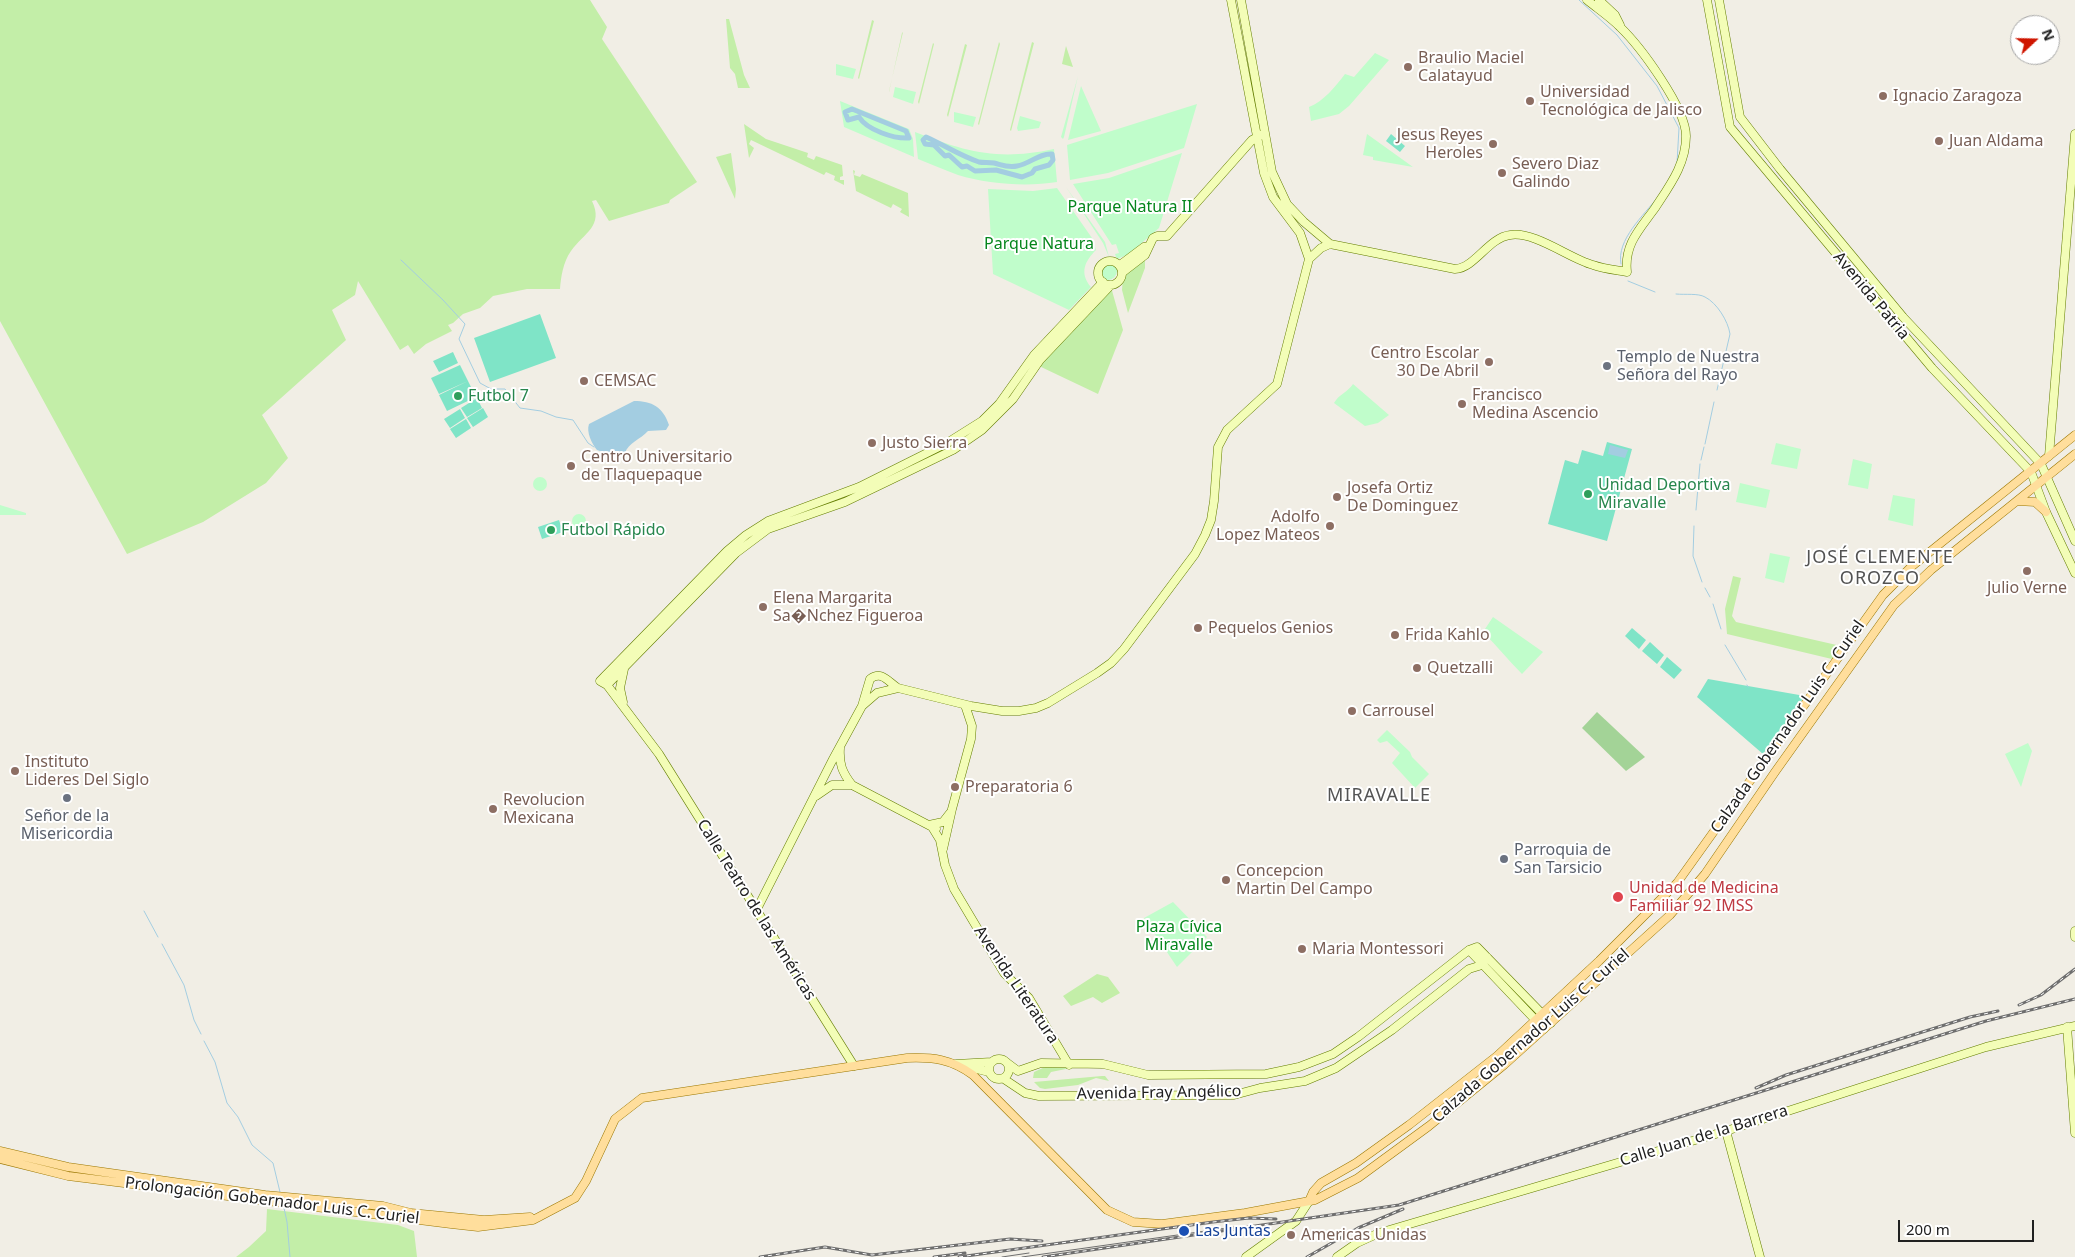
<!DOCTYPE html>
<meta charset="utf-8">
<style>
body{margin:0}
#map{position:relative;width:2075px;height:1257px;overflow:hidden;background:#f1eee5;font-family:"Noto Sans",sans-serif}
canvas{display:block}
.north{position:absolute;left:2010px;top:15px;width:50px;height:50px;box-sizing:border-box;background:#fff;border:1px solid #a6a6a6;border-radius:50%;rotate:69deg;font-size:14px;font-weight:700;line-height:20px;text-align:center;color:#202020}
.north::after{content:'';display:block;margin:auto;width:18px;height:22px;background:#cf1500;clip-path:polygon(50% 0,100% 100%,50% 72%,0 100%)}
.scale{position:absolute;left:1898px;top:1220px;width:136px;height:22px;box-sizing:border-box;border:2px solid #202020;border-top:0;padding-left:6px;font-size:15px;line-height:18px;white-space:nowrap;color:#202020;-webkit-text-stroke:4px #fff;paint-order:stroke}
</style>
<div id="map">
<canvas width="2075" height="1257"></canvas>
<div class="north">N</div>
<div class="scale">200 m</div>
</div>
<script>
const context = document.querySelector('canvas').getContext('2d');
context.lineJoin = 'round';
function fillPath(path, color) { context.fillStyle = color; context.fill(path, 'evenodd'); }
function stroke(path, color, width, dash) { context.strokeStyle = color; context.lineWidth = width; context.lineCap = dash ? 'butt' : 'round'; context.setLineDash(dash || []); context.stroke(path); }
function write(font, color, halo, rows, align = 'center') {
  context.font = font + ' "Noto Sans",sans-serif'; context.lineWidth = 4; context.setLineDash([]); context.textBaseline = 'middle'; context.strokeStyle = halo; context.fillStyle = color; for (const [text, x, y, turn = 0] of rows) {
    context.save(); context.translate(x, y); context.rotate((+turn || 0) * Math.PI / 180); context.textAlign = isNaN(turn) ? turn : align; if (halo) context.strokeText(text, 0, 0); context.fillText(text, 0, 0); context.restore();
  }
}
fillPath(new Path2D(`
 M0 0H590L607 27 602 39 697 182 670 200 669 203 609 221 596 200 592 201C604 226 584 233 571 251 563 262 561 277 560 289H527L493 296 480 308 463 314 453 323 448 325 452 331 426 344 414 354 408 345 400 350 358 281 355 295 332 310 346 340 262 415 288 458 266 483 203 522 127 554 0 321Z
 M726 19H729L744 75 750 88H738L735 74 730 68Z
 M872 20 874 21 859 79 858 78Z
 M903 32 889 91V92L902 33Z
 M999 42 1000 44 979 125 978 124Z
 M1032 42 1034 43 1011 131 1010 130Z
 M933 43 934 44 919 104 918 102Z
 M965 44 967 45 948 117 947 115Z
 M1066 46 1073 67 1062 64Z
 M744 124 766 139 808 153 807 157 814 160 816 156 842 165 843 176 840 177V180H844V185L834 180 835 176 826 172 824 175 751 140 749 144 754 148 749 158Z
 M731 153 736 189 735 199 716 157Z
 M853 170 855 171 854 175 860 177 862 174 908 193 909 217 900 212 902 209 893 204 891 208 856 191Z
 M1145 259V268L1128 313 1122 290 1123 276Z
 M1111 287 1123 330 1098 394 1039 366Z
 M1733 576 1741 578 1732 616 1736 622 1841 646 1836 660 1727 634 1725 609Z
 M1097 974 1108 977 1120 993 1102 1003 1093 997 1071 1006 1063 996Z
 M1045 1067 1071 1068 1051 1072 1047 1078H1033L1034 1072Z
 M1102 1076H1105L1109 1081 1096 1078 1078 1085 1045 1089 1040 1088 1034 1082Z
 M267 1209 398 1225 414 1231 417 1257H236L249 1247 266 1231Z`), '#c3eea8');
fillPath(new Path2D(`
 M1597 712 1645 757 1626 771 1582 728Z`), '#a3d397');
fillPath(new Path2D(`
 M1375 53 1389 60 1349 106 1339 114 1311 121 1309 107C1324 101 1335 87 1345 74L1354 77Z
 M836 64 856 69 853 79 836 75Z
 M1078 76 1064 137 1063 139 1061 137Z
 M1081 86 1101 131 1068 140Z
 M895 87 916 92 913 104 893 97Z
 M840 101 909 129 913 139 914 157 844 127Z
 M1197 104 1184 148 1108 173 1070 180 1067 145Z
 M954 112 976 117 973 127 954 122Z
 M1020 116 1041 122 1039 128 1018 131 1017 128Z
 M915 132C966 152 998 161 1054 149L1057 182C1026 187 988 184 958 175 944 170 931 164 918 159Z
 M1367 134 1413 167 1373 160V157L1363 155Z
 M1182 153 1159 228 1129 254 1117 259 1115 254 1119 253 1116 244 1112 245 1073 184 1109 178Z
 M1066 187 1105 242 1109 257 1103 243Z
 M1057 188 1092 238 1096 250C1085 261 1079 273 1091 287L1069 310 993 274 988 189 1033 191Z
 M1099 271a9 9 0 1 1 18 0a9 9 0 1 1-18 0Z
 M1353 384 1389 415 1378 423 1365 426 1334 403C1339 394 1348 392 1353 384Z
 M1776 443 1801 449 1797 469 1771 464Z
 M1853 459 1872 464 1868 489 1848 485Z
 M533 484a7 7 0 1 1 14 0a7 7 0 1 1-14 0Z
 M1740 483 1770 490 1766 508 1736 502Z
 M1893 495 1915 499 1913 526 1888 520Z
 M0 505 26 513V515H0Z
 M572 521a7 7 0 1 1 14 0a7 7 0 1 1-14 0Z
 M1770 553 1790 557 1784 583 1765 578Z
 M1493 617 1543 652 1522 674C1508 660 1497 646 1483 632Z
 M1387 730 1410 752 1412 757 1429 774 1415 788 1392 763 1400 753 1387 741 1380 743 1377 740Z
 M2028 743 2032 751 2021 787 2005 754Z
 M1173 902 1207 937 1177 967 1144 918Z`), '#c0fdcb');
fillPath(new Path2D(`
 M1391 134 1405 146 1400 152 1386 141Z
 M540 314 556 358 490 382 474 338Z
 M453 352 458 363 439 372 433 361Z
 M460 365 468 381 439 394 431 378Z
 M468 381 476 397 447 411 439 395Z
 M477 398 482 408 467 417 461 408Z
 M483 408 488 417 473 427 467 418Z
 M460 409 465 418 450 428 444 419Z
 M466 419 471 428 456 438 450 429Z
 M1607 442 1632 449 1607 541 1548 524 1565 460 1578 464 1582 450 1603 456Z
 M559 520 563 532 542 539 538 527Z
 M1632 628 1646 640 1639 649 1625 636Z
 M1650 642 1664 655 1657 664 1642 651Z
 M1667 657 1682 670 1674 679 1660 667Z
 M1708 679 1805 696 1763 754 1697 697Z`), '#7fe4c7');
fillPath(new Path2D(`
 M634 401C652 401 663 407 669 425L666 430 648 431C641 439 628 443 625 453H620L614 456 597 450C592 444 586 432 589 424Z
 M1610 445 1628 450 1625 458 1608 454Z`), '#a3cde1');
stroke(new Path2D(`
 M1579 0 1617 35 1657 86 1679 128 1677 163
 M401 260 443 300 465 324 459 339 480 383 491 389H505L520 408 541 411 556 417 573 420 588 443 594 447
 M1621 264C1616 240 1644 215 1658 197
 M1628 281 1655 292
 M1676 294C1685 295 1698 293 1705 297 1717 303 1728 321 1730 334L1717 390
 M1705 444 1714 402
 M1701 460 1704 447
 M1696 510 1700 464
 M1694 526 1693 556 1702 582
 M1705 588 1710 597
 M1713 604 1721 629
 M1725 645 1746 680
 M1747 685 1748 687
 M144 911 158 937
 M162 944 184 985 194 1020 201 1034
 M204 1041 215 1062 227 1103 238 1117 252 1145 273 1163 280 1192
 M284 1208 287 1222 290 1257`), '#a3cde1', 1);
stroke(new Path2D(`
 M852 109 906 131 909 138C894 139 867 130 859 117L848 120 845 112Z
 M926 137C944 145 961 156 979 162 983 163 989 162 994 163 1002 165 1008 168 1017 166 1030 164 1039 153 1052 154L1053 160 1049 165 1035 169 1032 173 1022 177 996 170 975 171 967 166 962 167 949 155 945 156 934 145 925 144 923 140Z`), '#a3cde1', 5);
const secondary = new Path2D(`
 M1231 0 1264 173 1273 197 1300 233 1309 259
 M1241 0 1272 172 1287 204 1304 222 1330 244 1455 269C1475 268 1488 238 1510 235 1535 231 1570 259 1593 265 1604 269 1616 270 1627 272 1624 244 1640 229 1655 208 1670 185 1686 164 1686 136 1686 108 1640 46 1620 27 1610 17 1598 9 1587 0
 M1599 0 1615 15 1620 25
 M1707 0 1730 127 1932 368 2031 472 2046 512 2075 573
 M1719 0 1740 117 1780 169 1903 317 2041 464 2075 541
 M1098 273a12 12 0 1 1 24 0a12 12 0 1 1-24 0Z
 M1120 265 1144 247 1149 246
 M1123 272 1145 255 1153 238 1157 236H1167L1252 140 1261 135
 M2049 456 2075 134
 M607 685 736 553 768 529 845 502 953 450 982 430 1013 399 1040 360 1111 285
 M623 702 620 688 624 669
 M862 706 877 693 898 688 971 706 1002 711H1019L1036 708 1048 703 1097 673 1111 663 1124 649 1195 554 1205 535 1211 520 1214 501 1218 447 1227 430 1277 384 1309 259 1321 248 1330 244
 M840 748C839 764 842 772 852 785L936 829
 M816 796 832 785H852
 M929 825 943 822 950 813
 M932 827 940 840 945 865 954 889 1004 973 1029 998 1069 1065
 M943 849 952 809 971 739 972 726 965 705
 M756 911 832 761 862 706 870 679C882 670 888 682 898 688
 M2075 931V937
 M1469 950 1544 1029
 M2067 1027 2075 1133
 M989 1069a10 10 0 1 1 20 0a10 10 0 1 1-20 0Z
 M1006 1062 1018 1071 1041 1063 1103 1064 1148 1075 1266 1074 1299 1067 1333 1054 1358 1037 1469 950 1477 947 1551 1023
 M956 1064 992 1062
 M854 1066 659 754 607 685 600 681 727 551 746 535 768 521 859 487 947 443 982 421 999 404 1034 355 1103 282
 M965 1066 989 1072
 M1004 1079 1025 1093 1039 1096 1234 1095 1260 1088 1305 1081 1336 1068 1392 1030 1469 969 1482 965 1487 957
 M1726 1131 1760 1257
 M1246 1257 1296 1221 1309 1201
 M1337 1257 1357 1243 1379 1233 1726 1131 1986 1047 2075 1026`);
const primary = new Path2D(`
 M2017 501 2035 502 2046 512
 M0 1151 68 1167 265 1195 383 1206 411 1213 484 1220 530 1217
 M0 1159 68 1176 451 1224 478 1227 533 1220 575 1198 586 1181 615 1119 642 1098 907 1058C933 1057 951 1059 973 1075L1107 1210 1133 1222 1162 1224 1245 1213 1315 1200 1358 1178 1429 1126 1504 1065 1670 915 1705 874 1775 772 1894 605 1931 570 2075 454
 M1309 1201 1313 1192 1321 1183 1356 1163 1409 1125 1497 1056 1599 961 1677 883 1883 595 1911 567 2075 435`);
stroke(secondary, '#637d00', 9);
stroke(primary, '#9b7700', 9);
stroke(secondary, '#f3fdb7', 8);
stroke(primary, '#ffde9c', 8);
stroke(new Path2D(`
 M1002 1257 1029 1253
 M1022 1257 1234 1227`), '#6e6e6e', 1);
const rail = new Path2D(`
 M2019 1005 2041 995 2075 969
 M1756 1088 1786 1075 1970 1017 1998 1011
 M760 1257 825 1247 872 1255 1010 1239 1042 1241
 M934 1257 965 1253
 M959 1257 1213 1222 1249 1218 1276 1219
 M1043 1257 1399 1205 1986 1021 2075 999
 M1307 1257 1358 1228 1403 1209`);
stroke(rail, '#6e6e6e', 3);
stroke(rail, '#fff', 1, [4]);
for (const [x, y, r, color] of [
 [1408,67,5,"#8d6e63"],
 [1883,96,5,"#8d6e63"],
 [1530,101,5,"#8d6e63"],
 [1939,141,5,"#8d6e63"],
 [1493,144,5,"#8d6e63"],
 [1502,173,5,"#8d6e63"],
 [1489,362,5,"#8d6e63"],
 [1607,366,5,"#6b7280"],
 [584,381,5,"#8d6e63"],
 [458,396,5,"#2e9e5b"],
 [1462,404,5,"#8d6e63"],
 [872,443,5,"#8d6e63"],
 [571,466,5,"#8d6e63"],
 [1588,494,5,"#2e9e5b"],
 [1337,497,5,"#8d6e63"],
 [1330,526,5,"#8d6e63"],
 [551,530,5,"#2e9e5b"],
 [2027,571,5,"#8d6e63"],
 [763,607,5,"#8d6e63"],
 [1198,628,5,"#8d6e63"],
 [1395,635,5,"#8d6e63"],
 [1417,668,5,"#8d6e63"],
 [1352,711,5,"#8d6e63"],
 [15,771,5,"#8d6e63"],
 [955,787,5,"#8d6e63"],
 [67,798,5,"#6b7280"],
 [493,809,5,"#8d6e63"],
 [1504,859,5,"#6b7280"],
 [1226,880,5,"#8d6e63"],
 [1618,897,6,"#e0444e"],
 [1302,949,5,"#8d6e63"],
 [1184,1231,6,"#1a4fb4"],
 [1291,1235,5,"#8d6e63"]
]) { const dot = new Path2D(); dot.arc(x, y, r, 0, 2 * Math.PI); context.fillStyle = color; context.fill(dot); stroke(dot, '#fff', 2); }
write('16px', '#785e54', '#fff', [
 ["Braulio Maciel",1418,58],
 ["Calatayud",1418,76],
 ["Universidad",1540,92],
 ["Tecnológica de Jalisco",1540,110],
 ["Ignacio Zaragoza",1893,96],
 ["Jesus Reyes",1483,135,"right"],
 ["Heroles",1483,153,"right"],
 ["Juan Aldama",1949,141],
 ["Severo Diaz",1512,164],
 ["Galindo",1512,182],
 ["Centro Escolar",1479,353,"right"],
 ["30 De Abril",1479,371,"right"],
 ["CEMSAC",594,381],
 ["Francisco",1472,395],
 ["Medina Ascencio",1472,413],
 ["Justo Sierra",882,443],
 ["Centro Universitario",581,457],
 ["de Tlaquepaque",581,475],
 ["Josefa Ortiz",1347,488],
 ["De Dominguez",1347,506],
 ["Adolfo",1320,517,"right"],
 ["Lopez Mateos",1320,535,"right"],
 ["Julio Verne",2027,588,"center"],
 ["Elena Margarita",773,598],
 ["Sa�Nchez Figueroa",773,616],
 ["Pequelos Genios",1208,628],
 ["Frida Kahlo",1405,635],
 ["Quetzalli",1427,668],
 ["Carrousel",1362,711],
 ["Instituto",25,762],
 ["Lideres Del Siglo",25,780],
 ["Preparatoria 6",965,787],
 ["Revolucion",503,800],
 ["Mexicana",503,818],
 ["Concepcion",1236,871],
 ["Martin Del Campo",1236,889],
 ["Maria Montessori",1312,949],
 ["Americas Unidas",1301,1235]
], 'left');
write('16px', '#05861c', '#fff', [
 ["Parque Natura II",1130,207],
 ["Parque Natura",1039,244],
 ["Plaza Cívica",1179,927],
 ["Miravalle",1179,945]
]);
write('16px', '#202020', '#fff', [
 ["Avenida Patria",1871,296,50],
 ["Calzada Gobernador Luis C. Curiel",1788,727,-55],
 ["Calle Teatro de las Américas",756,910,58],
 ["Avenida Literatura",1016,985,56],
 ["Calzada Gobernador Luis C. Curiel",1531,1036,-41],
 ["Avenida Fray Angélico",1159,1093,-1],
 ["Calle Juan de la Barrera",1704,1136,-17],
 ["Prolongación Gobernador Luis C. Curiel",272,1201,7]
]);
write('16px', '#5b616d', '#fff', [
 ["Templo de Nuestra",1617,357],
 ["Señora del Rayo",1617,375],
 ["Señor de la",67,816,"center"],
 ["Misericordia",67,834,"center"],
 ["Parroquia de",1514,850],
 ["San Tarsicio",1514,868]
], 'left');
write('16px', '#27864d', '#fff', [
 ["Futbol 7",468,396],
 ["Unidad Deportiva",1598,485],
 ["Miravalle",1598,503],
 ["Futbol Rápido",561,530]
], 'left');
write('16px', '#be3a42', '#fff', [
 ["Unidad de Medicina",1629,888],
 ["Familiar 92 IMSS",1629,906]
], 'left');
write('16px', '#164399', '#fff', [
 ["Las Juntas",1195,1231]
], 'left');
context.letterSpacing = '1px';
write('18px', '#535353', '#fff', [
 ["JOSÉ CLEMENTE",1880,558],
 ["OROZCO",1880,579],
 ["MIRAVALLE",1379,796]
]);
context.letterSpacing = '0px';
</script>
